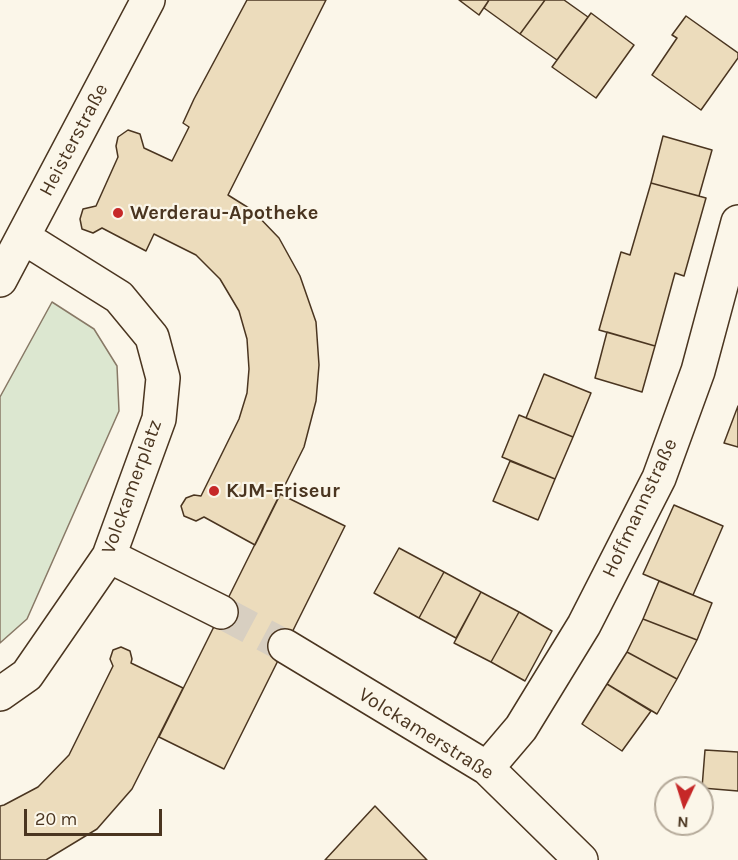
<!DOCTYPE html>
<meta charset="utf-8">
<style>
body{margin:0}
#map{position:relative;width:738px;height:860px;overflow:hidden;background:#fbf6e9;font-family:Karla,sans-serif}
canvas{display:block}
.north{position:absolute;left:654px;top:776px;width:60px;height:60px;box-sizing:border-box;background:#fbf6e9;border:2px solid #b4a999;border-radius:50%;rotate:184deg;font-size:16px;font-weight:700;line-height:24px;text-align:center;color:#4a3520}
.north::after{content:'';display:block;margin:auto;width:21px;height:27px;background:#c62828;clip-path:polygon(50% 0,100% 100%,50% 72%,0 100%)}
.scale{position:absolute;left:24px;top:809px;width:138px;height:27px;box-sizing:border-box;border:3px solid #4a3520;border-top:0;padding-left:8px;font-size:18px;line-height:21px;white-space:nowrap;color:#4a3520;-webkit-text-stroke:4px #fbf6e9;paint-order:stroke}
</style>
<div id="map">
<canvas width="738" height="860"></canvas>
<div class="north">N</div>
<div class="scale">20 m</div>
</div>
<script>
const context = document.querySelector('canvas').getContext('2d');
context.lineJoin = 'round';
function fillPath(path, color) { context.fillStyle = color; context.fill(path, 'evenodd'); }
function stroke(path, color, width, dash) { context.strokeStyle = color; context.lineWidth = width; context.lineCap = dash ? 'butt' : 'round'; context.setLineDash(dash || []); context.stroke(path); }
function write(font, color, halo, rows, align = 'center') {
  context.font = font + ' Karla,sans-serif'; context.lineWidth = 4.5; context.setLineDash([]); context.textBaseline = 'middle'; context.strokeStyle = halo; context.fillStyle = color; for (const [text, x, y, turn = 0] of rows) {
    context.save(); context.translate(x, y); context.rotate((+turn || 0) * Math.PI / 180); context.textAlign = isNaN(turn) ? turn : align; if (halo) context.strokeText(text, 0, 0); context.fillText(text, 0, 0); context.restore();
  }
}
const green = new Path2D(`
 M52 302 94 329 117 366 119 411 27 619 0 643V397Z`);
fillPath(green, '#dce7d0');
stroke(green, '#887966', 1.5);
const building = new Path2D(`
 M247 0H326L228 195 252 210 279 238 300 276 316 322 319 365 316 401 304 447 255 545 204 517 196 521 184 516 181 506 186 498 194 495 201 496 239 419 247 393 249 369 247 339 239 311 220 279 196 255 154 234 146 251 102 228 93 233 82 229 80 219 83 209 96 206 118 157 116 146 118 137 128 130 140 134 144 148 172 161 189 127 183 123 194 99Z
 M459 0H489L479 15Z
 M489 0H545L520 34 484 8Z
 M545 0H564L588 17 557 60 520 34Z
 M591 13 634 45 596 98 552 67Z
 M686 16 738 53V58L701 110 652 75 677 38 672 35Z
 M663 136 712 150 699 196 651 183Z
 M651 183 706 198 684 276 675 273 655 346 599 330 621 252 630 255Z
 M607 332 655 346 642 392 595 378Z
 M544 374 591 393 573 437 526 418Z
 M738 406V447L724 443Z
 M519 415 573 437 555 479 502 457Z
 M510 461 555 479 538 520 493 501Z
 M280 494 345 526 224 769 159 737Z
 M674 505 723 526 693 595 643 574Z
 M399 548 444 572 419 618 374 593Z
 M444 572 481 592 456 638 419 618Z
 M659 581 712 603 697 640 643 619Z
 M481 592 519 612 491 662 454 643Z
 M519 612 552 631 525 681 491 662Z
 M643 619 697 640 677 679 627 652Z
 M121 647 130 651 132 659 131 663 183 688 132 789 97 829 46 860H0V806L4 805 38 787 69 755 113 666 110 659 113 650Z
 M627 652 677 679 657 714 607 684Z
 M607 684 651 711 622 751 582 724Z
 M705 750 738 752V791L702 788Z
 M375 806 426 859 427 860H325Z`);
fillPath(building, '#ecdcbc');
stroke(building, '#4a3520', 1.5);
stroke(new Path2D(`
 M221 612 285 646`), '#d8cfc1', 33, [33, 16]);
const minor = new Path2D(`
 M0 280 148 0
 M109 556 221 612
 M285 646 487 768 581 860
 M0 694 27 675 109 556 159 419 163 378 152 337 119 297 23 237
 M487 768 521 728 584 625 659 478 698 371 738 222`);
stroke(minor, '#4a3520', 36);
stroke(minor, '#fbf6e9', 33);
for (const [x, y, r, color] of [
 [118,213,6,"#c62828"],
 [214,491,6,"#c62828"]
]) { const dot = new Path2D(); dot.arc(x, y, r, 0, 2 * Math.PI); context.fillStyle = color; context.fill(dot); stroke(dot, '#fbf6e9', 2); }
write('20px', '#4a3520', '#fbf6e9', [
 ["Heisterstraße",74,140,-62],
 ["Volckamerplatz",132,487,-70],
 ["Hoffmannstraße",640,508,-65],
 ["Volckamerstraße",426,734,32]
]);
write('bold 20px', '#4a3520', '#fbf6e9', [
 ["Werderau-Apotheke",130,213],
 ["KJM-Friseur",226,491]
], 'left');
</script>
